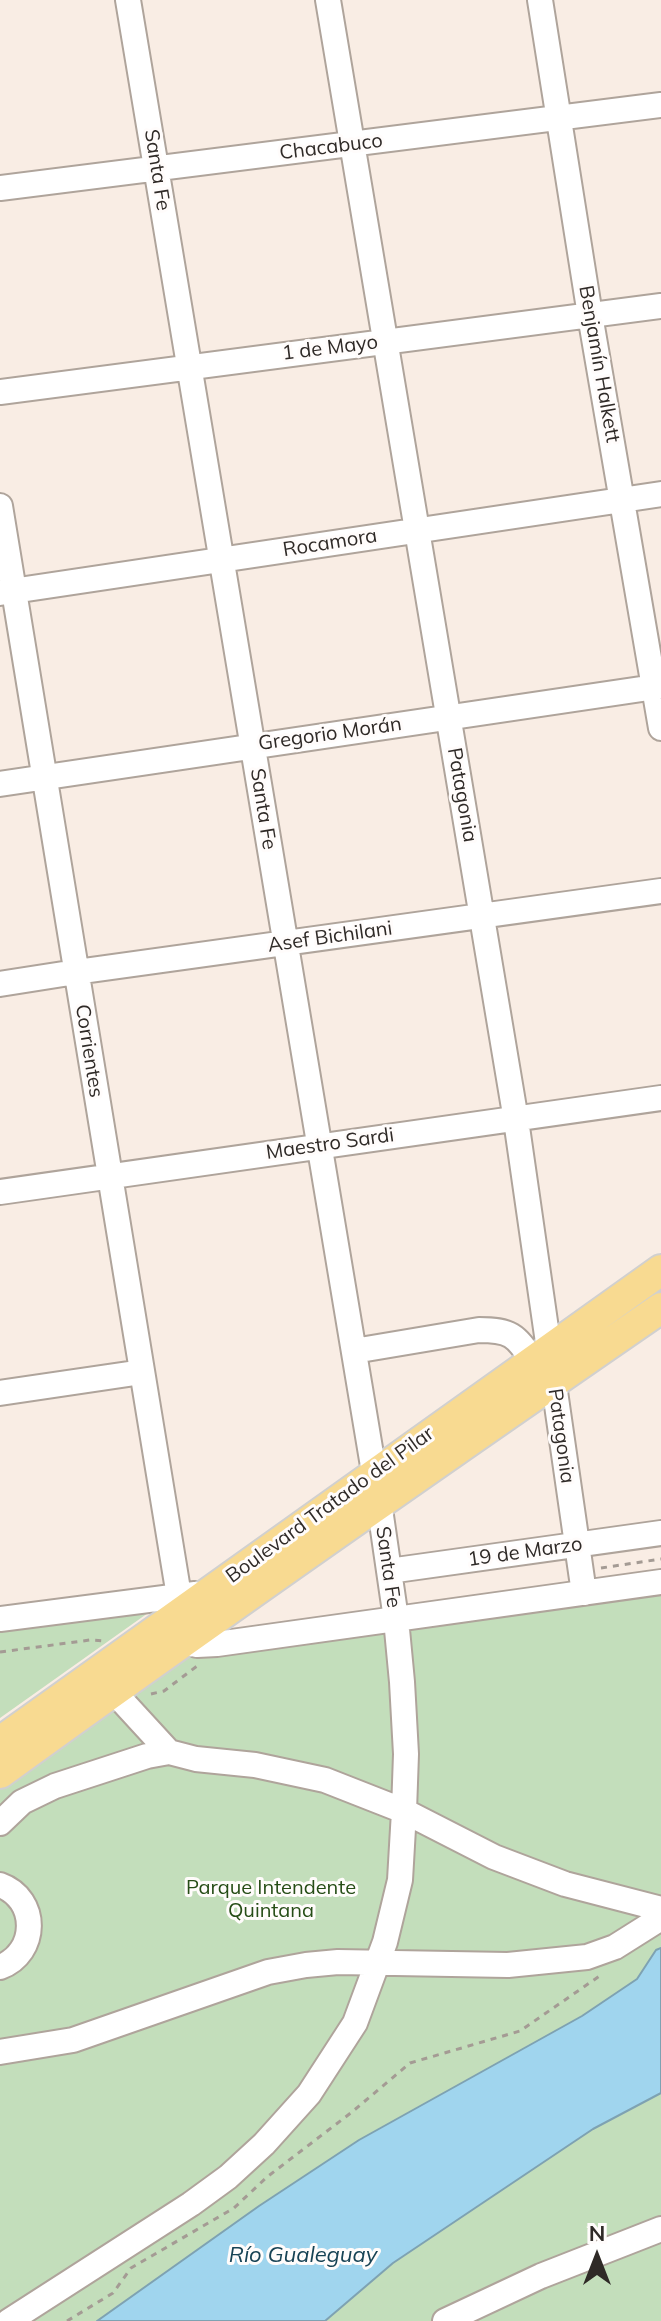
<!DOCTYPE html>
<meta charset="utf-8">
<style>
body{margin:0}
#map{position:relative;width:661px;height:2321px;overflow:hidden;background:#f9ede4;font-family:Mulish,sans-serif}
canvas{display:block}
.north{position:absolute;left:557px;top:2217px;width:80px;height:80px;-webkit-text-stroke:6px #fffcfb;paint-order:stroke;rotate:0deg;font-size:22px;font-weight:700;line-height:32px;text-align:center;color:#2f2a27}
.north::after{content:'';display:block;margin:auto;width:28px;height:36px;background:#2f2a27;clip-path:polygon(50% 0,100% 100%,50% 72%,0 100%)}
</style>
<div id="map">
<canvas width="661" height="2321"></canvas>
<div class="north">N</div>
</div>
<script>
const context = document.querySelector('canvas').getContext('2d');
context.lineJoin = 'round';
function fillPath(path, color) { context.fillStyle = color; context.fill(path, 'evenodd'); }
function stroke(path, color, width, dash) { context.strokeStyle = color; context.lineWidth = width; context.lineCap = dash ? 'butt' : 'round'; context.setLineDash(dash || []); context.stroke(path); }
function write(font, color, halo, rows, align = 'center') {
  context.font = font + ' Mulish,sans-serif'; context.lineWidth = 6; context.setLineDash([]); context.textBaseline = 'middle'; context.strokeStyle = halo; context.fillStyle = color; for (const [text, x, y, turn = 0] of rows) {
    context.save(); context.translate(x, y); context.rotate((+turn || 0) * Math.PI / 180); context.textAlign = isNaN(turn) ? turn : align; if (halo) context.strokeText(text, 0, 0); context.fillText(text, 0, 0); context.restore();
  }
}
fillPath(new Path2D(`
 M661 1593V1948L656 1950 637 1979 582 2016 359 2140 259 2206 97 2321H0V1782L185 1650Z
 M148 1613 0 1718V1629Z
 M661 2093V2321H325L393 2263 593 2129Z`), '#c3debb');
const water = new Path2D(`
 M661 1948V2093L593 2129 393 2263 325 2321H97L259 2206 359 2140 582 2016 637 1979 656 1950Z`);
fillPath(water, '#a0d5ee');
stroke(water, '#7ea2b2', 2);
const minor = new Path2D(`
 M328 0 516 1120 584 1593
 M540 0 590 315 661 728
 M0 188 661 105
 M0 392 661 306
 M0 506 179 1596
 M0 593 661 494
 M0 784 661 686
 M0 984 76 972 661 891
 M0 1192 661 1098
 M354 1351 479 1330C510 1330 516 1335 532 1360
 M0 1393 142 1372
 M389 1571 661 1533
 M0 1619 195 1594
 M178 1637 181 1641 197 1645 217 1644 661 1582
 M113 1691 169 1752 196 1759 255 1765 325 1780 404 1811 494 1857 565 1884 661 1909
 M0 1823 22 1802 55 1786 147 1756 169 1752
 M0 1885C39 1899 38 1953 0 1967
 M0 2052 73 2040 268 1972 306 1965 338 1962 508 1965 587 1957 615 1947 661 1918
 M9 2321 191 2204 228 2177 264 2144 309 2094 355 2023 385 1942 400 1880 404 1811 406 1754 402 1682 396 1619 379 1502 128 0
 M445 2321 541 2276 661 2229`);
const major = new Path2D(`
 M0 1742 661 1270
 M0 1773C218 1615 439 1461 661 1308`);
stroke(minor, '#afa49b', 28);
stroke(major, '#d1d0cf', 34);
stroke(new Path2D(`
 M601 1568 661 1559
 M0 1652 90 1640 104 1641
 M151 1694 164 1691 197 1666
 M67 2321 113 2293 131 2268 234 2208 267 2177 352 2112 410 2063 520 2031 601 1975`), '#a49b94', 3, [6, 6]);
stroke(minor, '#fff', 24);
stroke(major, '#f8da91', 30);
write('20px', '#2f2a27', '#fffcfb', [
 ["Chacabuco",331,147,-7],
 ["Santa Fe",157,170,81],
 ["1 de Mayo",330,348,-7],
 ["Benjamín Halkett",599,364,80],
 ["Rocamora",330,543,-9],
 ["Gregorio Morán",330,734,-8],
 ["Patagonia",462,795,80],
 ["Santa Fe",263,809,81],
 ["Asef Bichilani",330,937,-8],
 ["Corrientes",89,1051,81],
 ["Maestro Sardi",330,1144,-8],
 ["Patagonia",561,1436,82],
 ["Boulevard Tratado del Pilar",330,1505,-36],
 ["19 de Marzo",525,1552,-8],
 ["Santa Fe",388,1567,82]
]);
write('20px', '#264d16', '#fffcfb', [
 ["Parque Intendente",271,1888],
 ["Quintana",271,1911]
]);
write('italic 22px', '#174355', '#fffcfb', [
 ["Río Gualeguay",303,2255]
]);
</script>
